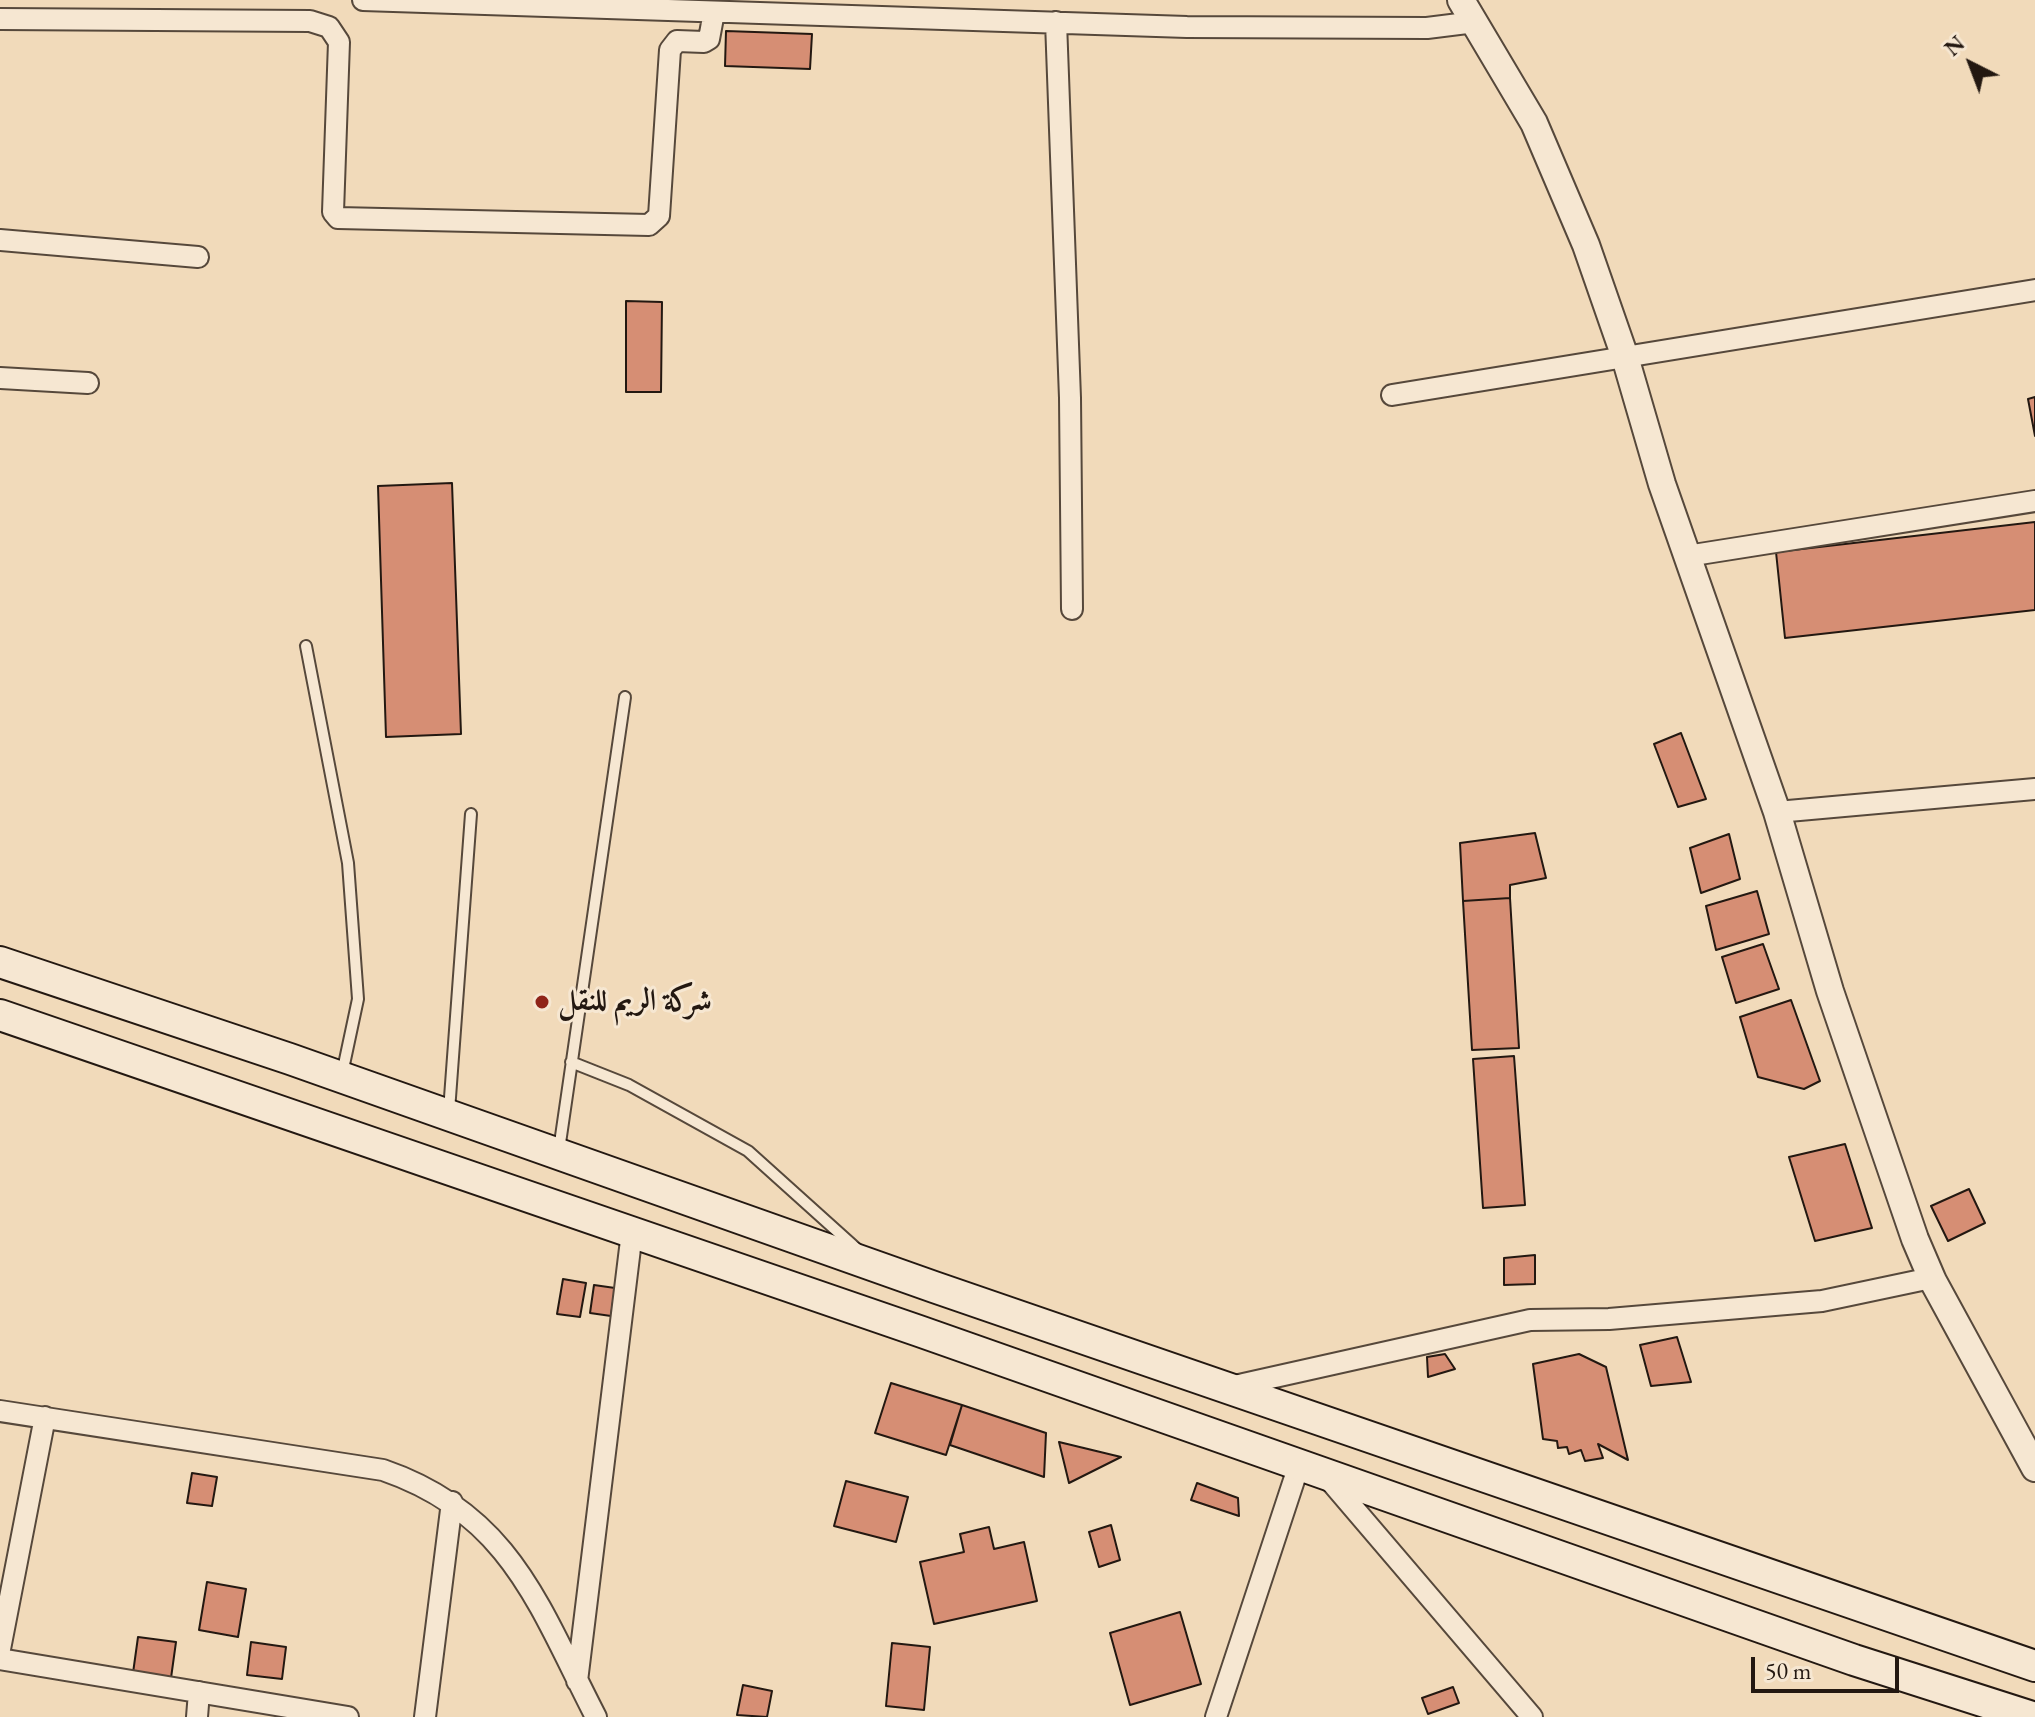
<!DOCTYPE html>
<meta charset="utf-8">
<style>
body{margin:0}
#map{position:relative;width:2035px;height:1717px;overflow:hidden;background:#f1daba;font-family:"EB Garamond",serif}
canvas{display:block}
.north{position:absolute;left:1931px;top:24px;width:80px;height:80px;-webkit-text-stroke:6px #f6e7d2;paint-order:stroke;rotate:318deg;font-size:22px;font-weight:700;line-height:32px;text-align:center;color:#231811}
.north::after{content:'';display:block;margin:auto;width:28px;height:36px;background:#231811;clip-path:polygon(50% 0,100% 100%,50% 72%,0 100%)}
.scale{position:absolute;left:1751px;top:1657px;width:148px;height:36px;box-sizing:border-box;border:4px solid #231811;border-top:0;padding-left:10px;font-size:24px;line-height:28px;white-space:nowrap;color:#231811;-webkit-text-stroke:6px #f6e7d2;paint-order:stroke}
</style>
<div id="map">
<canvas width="2035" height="1717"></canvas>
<div class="north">N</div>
<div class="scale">50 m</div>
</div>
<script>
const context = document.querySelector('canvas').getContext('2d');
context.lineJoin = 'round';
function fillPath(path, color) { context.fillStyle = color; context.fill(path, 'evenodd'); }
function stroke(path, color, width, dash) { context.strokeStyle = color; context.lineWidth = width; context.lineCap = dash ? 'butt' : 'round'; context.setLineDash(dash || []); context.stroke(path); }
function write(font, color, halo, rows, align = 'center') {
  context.font = font + ' "EB Garamond",Amiri,serif'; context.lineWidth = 6; context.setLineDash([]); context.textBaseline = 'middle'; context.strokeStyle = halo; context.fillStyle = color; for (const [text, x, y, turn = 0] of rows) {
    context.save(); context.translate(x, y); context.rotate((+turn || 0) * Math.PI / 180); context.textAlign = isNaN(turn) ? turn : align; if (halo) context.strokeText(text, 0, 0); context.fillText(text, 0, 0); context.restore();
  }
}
const building = new Path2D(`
 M726 31 812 34 810 69 725 66Z
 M626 301 662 302 661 392H626Z
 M2035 397V436L2028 399Z
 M452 483 461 734 386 737 378 486Z
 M2035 522V610L1785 638 1776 552Z
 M1681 733 1706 799 1678 807 1654 744Z
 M1535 833 1546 878 1510 885V898L1463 901 1460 843Z
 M1729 834 1740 879 1701 893 1690 848Z
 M1757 891 1769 934 1716 950 1706 906Z
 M1510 898 1519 1048 1472 1050 1463 901Z
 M1763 944 1779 989 1736 1003 1722 957Z
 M1791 1000 1820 1081 1804 1089 1758 1077 1740 1017Z
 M1514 1056 1525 1205 1483 1208 1473 1059Z
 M1845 1144 1872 1228 1815 1241 1789 1157Z
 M1969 1189 1985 1223 1948 1241 1931 1206Z
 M1535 1255V1284L1504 1285V1258Z
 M563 1279 586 1283 580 1317 557 1314Z
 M594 1285 615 1288 611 1316 590 1313Z
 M1677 1337 1691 1382 1651 1386 1640 1345Z
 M1445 1354 1455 1369 1428 1377 1427 1357Z
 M1579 1354 1606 1367 1628 1460 1598 1444 1603 1458 1585 1461 1581 1450 1569 1454 1567 1447 1558 1448 1557 1441 1543 1439 1533 1364Z
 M891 1383 962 1405 946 1455 875 1433Z
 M962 1405 1046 1433 1044 1477 950 1445Z
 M1059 1442 1121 1457 1069 1483Z
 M192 1473 217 1477 212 1506 187 1503Z
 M846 1481 908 1497 896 1542 834 1526Z
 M1197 1483 1238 1498 1239 1516 1191 1500Z
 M1111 1525 1120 1560 1099 1567 1089 1532Z
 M989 1527 994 1549 1024 1542 1037 1601 934 1624 920 1562 964 1552 960 1534Z
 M207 1582 246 1589 238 1637 199 1630Z
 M1180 1612 1201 1684 1130 1705 1110 1633Z
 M138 1637 176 1642 171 1678 133 1673Z
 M251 1642 286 1647 282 1679 247 1675Z
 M892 1643 930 1647 924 1710 886 1706Z
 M743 1685 772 1691 767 1717 737 1715Z
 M1453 1687 1459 1703 1428 1714 1422 1698Z`);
fillPath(building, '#d68e74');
stroke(building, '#231811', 2);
const service = new Path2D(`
 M306 646 348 863 358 999 342 1074
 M571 1062 629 1085 748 1151 858 1250
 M449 1111 471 814
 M559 1150 625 697`);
const minor = new Path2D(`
 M363 0 1187 27 1427 28 1475 22
 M0 19 310 21 329 27 339 42 333 212 338 218 649 225 659 216 670 50 677 41 704 42 709 39 714 12
 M1056 22 1070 398 1072 609
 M0 240 198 257
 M0 378 88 383
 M1392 395 2035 290
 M1687 556 2035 501
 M1777 812 2035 789
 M1230 1387 1530 1320 1609 1319 1822 1301 1931 1278
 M0 1411 383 1470C511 1514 539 1607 596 1717
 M1327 1477 1532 1717
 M0 1649 45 1417
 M0 1659 348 1717
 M577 1681 632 1232
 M197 1717 199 1692
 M425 1717 452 1502
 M1216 1717 1299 1465`);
const tertiary = new Path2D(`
 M1461 0 1534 123 1586 245 1625 357 1662 484 1777 812 1830 991 1915 1239 1933 1281 2035 1468`);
const secondary = new Path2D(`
 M0 962 290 1059 934 1287 2035 1666
 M0 1015 919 1331 1854 1660 2032 1717`);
stroke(service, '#56483b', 14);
stroke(minor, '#56483b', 24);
stroke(tertiary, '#56483b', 30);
stroke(secondary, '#231811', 34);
stroke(service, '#f6e7d2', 10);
stroke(minor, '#f6e7d2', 20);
stroke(tertiary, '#f6e7d2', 26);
stroke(secondary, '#f6e7d2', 30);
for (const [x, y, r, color] of [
 [542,1002,8,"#8f2418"]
]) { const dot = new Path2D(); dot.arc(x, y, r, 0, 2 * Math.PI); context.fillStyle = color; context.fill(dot); stroke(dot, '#f6e7d2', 3); }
write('bold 30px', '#231811', '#f6e7d2', [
 ["شركة الريم للنقل",558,1002]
], 'left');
</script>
